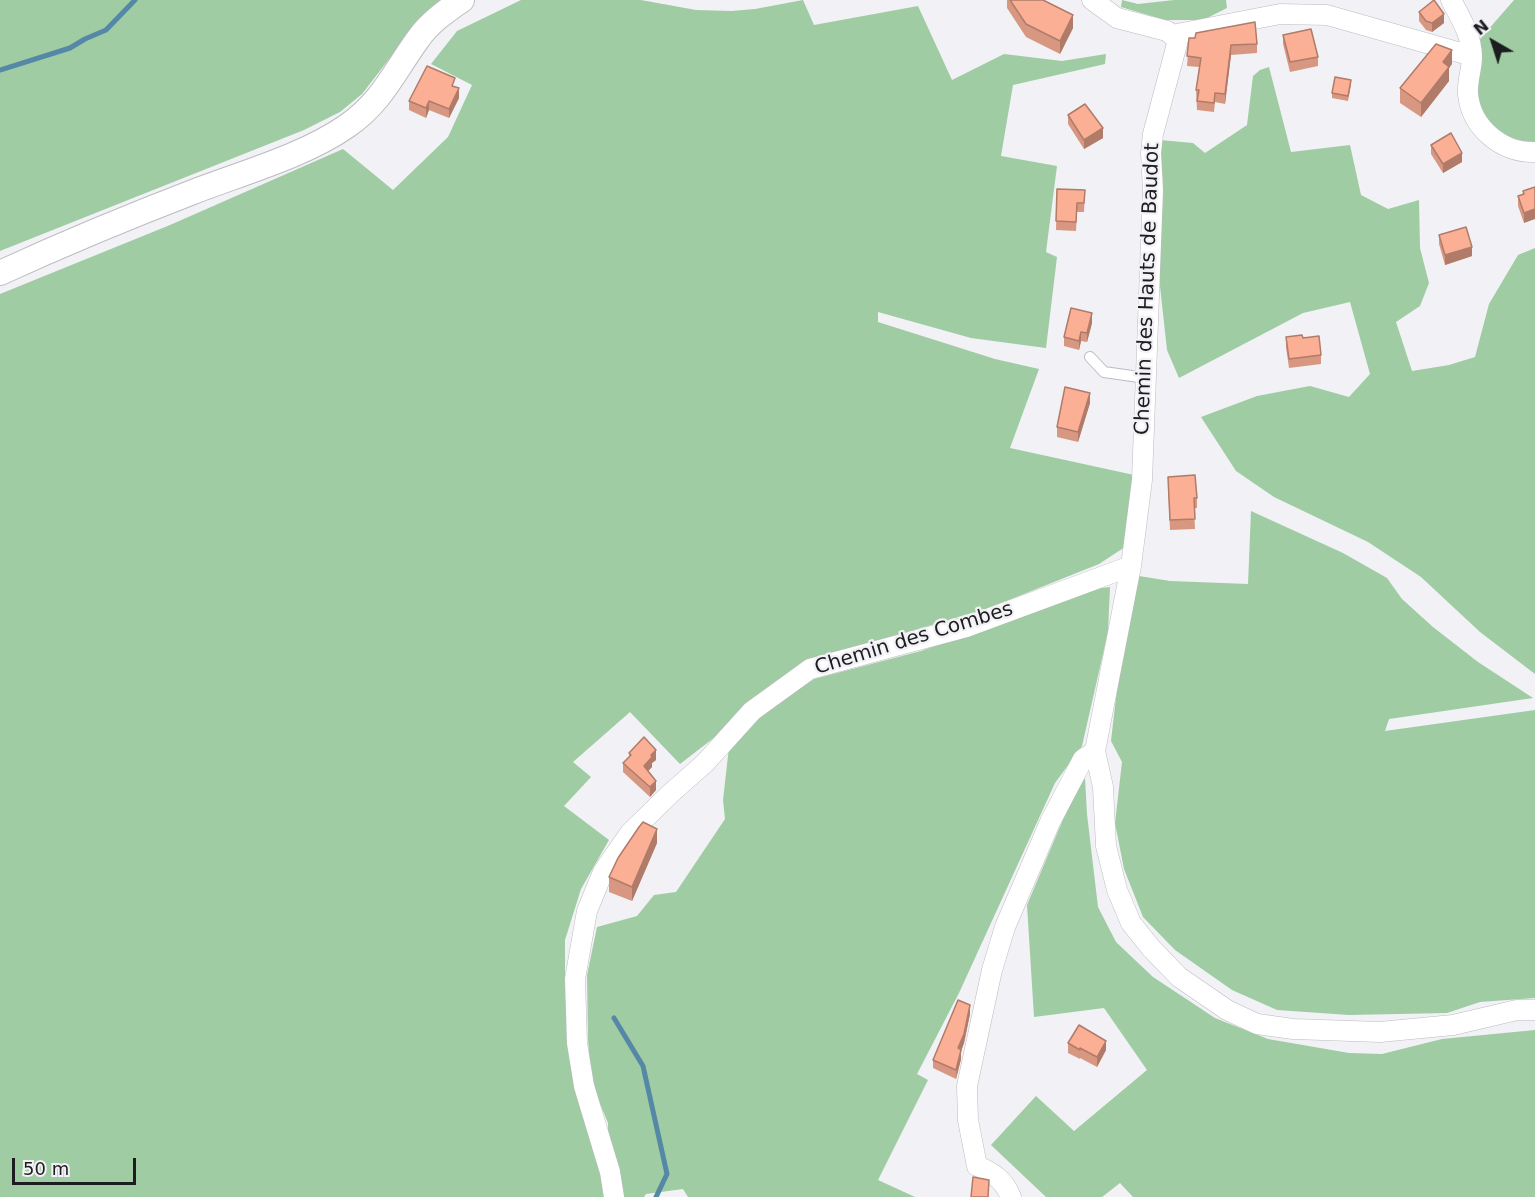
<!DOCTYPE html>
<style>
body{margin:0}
#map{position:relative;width:1535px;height:1197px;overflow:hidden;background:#f1f1f6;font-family:"DejaVu Sans",sans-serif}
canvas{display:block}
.north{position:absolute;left:1463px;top:12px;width:60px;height:60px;-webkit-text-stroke:4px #f1f1f6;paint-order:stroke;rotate:321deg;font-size:16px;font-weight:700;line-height:24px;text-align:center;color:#1d1d1f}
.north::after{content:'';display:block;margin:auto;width:21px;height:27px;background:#1d1d1f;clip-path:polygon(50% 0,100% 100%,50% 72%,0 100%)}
.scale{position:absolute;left:12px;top:1158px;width:124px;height:27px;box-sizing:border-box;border:3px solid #1d1d1f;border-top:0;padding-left:8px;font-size:18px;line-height:21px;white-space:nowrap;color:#1d1d1f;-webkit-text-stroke:4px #f1f1f6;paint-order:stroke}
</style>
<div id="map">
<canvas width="1535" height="1197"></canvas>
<div class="north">N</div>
<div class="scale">50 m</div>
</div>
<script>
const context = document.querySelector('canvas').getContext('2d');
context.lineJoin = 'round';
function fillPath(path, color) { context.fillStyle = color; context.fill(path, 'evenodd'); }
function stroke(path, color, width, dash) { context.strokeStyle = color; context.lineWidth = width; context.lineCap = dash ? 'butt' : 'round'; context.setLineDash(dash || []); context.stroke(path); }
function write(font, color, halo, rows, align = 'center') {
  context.font = font + ' "DejaVu Sans",sans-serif'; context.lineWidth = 4.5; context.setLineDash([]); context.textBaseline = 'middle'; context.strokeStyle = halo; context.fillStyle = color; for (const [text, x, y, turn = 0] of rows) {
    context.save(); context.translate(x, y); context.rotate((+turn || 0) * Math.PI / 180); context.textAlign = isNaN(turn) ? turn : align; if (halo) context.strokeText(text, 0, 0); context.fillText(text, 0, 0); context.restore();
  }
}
fillPath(new Path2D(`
 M0 0H443L420 19 362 94 340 112 304 130 0 251Z
 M521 0H641L696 10 732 11 755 9 803 0 814 25 918 6 952 80 1004 54 1062 61 1106 54 1105 64 1013 85 1001 156 1057 166 1046 252 1057 257 1046 348 971 338 878 312V322L995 359 1039 369 1010 448 1134 475 1125 547 1099 564 989 608 816 659 680 764 630 712 573 762 591 777 564 806 609 840 581 889 565 940V986L576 1089 603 1174 604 1197H0V294L170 225 343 149 393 190 448 137 472 85 431 64 457 31Z
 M1122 0 1138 4 1174 0H1226L1227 8 1203 20H1165L1121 7Z
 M1514 0H1535V144L1505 137 1479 111 1477 94 1480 39Z
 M1269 67 1291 152 1350 145 1361 195 1388 209 1419 200 1420 248 1429 283 1420 306 1396 322 1412 371 1449 365 1475 357 1489 304 1518 255 1535 248V674L1480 632 1421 577 1368 542 1274 497 1236 471 1201 417 1257 396 1310 386 1349 397 1370 374 1350 302 1303 313 1179 378 1167 350 1160 286V140L1193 143 1205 153 1247 125 1253 76 1260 70Z
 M1251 511 1343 553 1387 578 1402 599 1433 627 1478 662 1533 698 1389 719 1385 731 1535 710V998L1480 1002 1447 1013 1349 1015 1277 1010 1232 990 1175 950 1143 917 1124 869 1115 823 1122 762 1111 741 1118 680 1139 576 1170 581 1248 584Z
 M1110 587 1108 632 1082 746 1055 783 959 993 917 1074 928 1080 878 1180 915 1197H688L683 1189 646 1194 644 1197H621L608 1136V1123L591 1082 588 1039 587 975 597 927 637 916 654 895 676 892 725 819 723 800 729 747 758 715 814 679 921 651 1092 589Z
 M1085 778 1087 814 1098 907 1116 942 1153 977 1215 1018 1268 1039 1349 1053 1382 1054 1442 1039 1535 1030V1197H1133L1120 1183 1102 1197H1046L991 1145 1036 1096 1074 1131 1147 1070 1104 1008 1034 1017 1027 905 1072 798Z`), '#9fcca3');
stroke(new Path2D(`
 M0 70 70 48 85 39 106 30 135 0
 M614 1018 643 1066 667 1174 656 1197`), '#5588a7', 5);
const service = new Path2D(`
 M1090 357 1104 372 1146 378`);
const minor = new Path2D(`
 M1092 0 1117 18 1167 31 1178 40 1153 134 1151 153 1153 190 1142 480 1131 566 1095 751 1103 787 1106 846 1117 890 1131 923 1151 948 1179 977 1227 1010 1257 1024 1293 1029 1380 1032 1453 1025 1517 1010H1535
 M1451 0C1460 17 1472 36 1472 57 1472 69 1467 81 1468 94 1471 127 1501 153 1535 152
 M1172 35 1280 14 1327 15 1472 56
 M614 1197 610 1172 584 1086 577 1043 575 979 587 911 603 872 630 833 671 793 705 763 752 711 810 669 966 627 1131 566
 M1011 1197C1004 1180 993 1172 977 1166L968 1120 967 1086 992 970 1005 927 1050 822 1083 759 1095 751`);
const tertiary = new Path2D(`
 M0 273C63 244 128 217 193 192 242 173 304 156 347 126 382 102 394 72 418 39 429 23 446 11 462 0`);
stroke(service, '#bcbbc0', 12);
stroke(minor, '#bcbbc0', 21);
stroke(tertiary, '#bcbbc0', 26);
stroke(service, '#fff', 10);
stroke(minor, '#fff', 20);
stroke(tertiary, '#fff', 24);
fillPath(new Path2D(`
 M1007 0H1043L1073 28 1060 54 1026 37 1007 8Z
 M1419 12 1444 23 1432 32 1426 30 1419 21Z
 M1283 35 1318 57V66L1290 72 1283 44Z
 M1189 38 1257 44V53L1231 55 1225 104 1215 102 1214 112 1197 110 1196 90 1199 67 1187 66Z
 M1452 64 1449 68V81L1421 117 1400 103V88Z
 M1351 85 1348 101 1332 98V93Z
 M455 87 459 98 449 118 429 110 426 118 409 110V101Z
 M1068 115 1103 138 1084 149 1068 124Z
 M1431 145 1462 162 1443 173 1431 154Z
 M1535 187 1524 223 1518 206V196L1523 194V191Z
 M1057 189 1085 190 1084 212H1077L1076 231 1056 230Z
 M1439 235 1472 256 1445 265 1439 244Z
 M1092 323 1087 342 1081 341 1079 350 1064 346V337Z
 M1286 337 1303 338 1321 355V364L1289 368 1286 347Z
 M1090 403 1078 442 1057 437V427Z
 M1168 486 1197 498V508H1194L1195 529 1170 530Z
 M629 753 656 760 652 763V767L648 771 656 790 650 797 623 772V763L629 758Z
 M657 843 632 901 609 892V877Z
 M970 1014 964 1043 961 1051V1059L956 1079 933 1068V1060Z
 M1068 1043 1106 1050 1097 1067 1080 1058V1059L1068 1053Z`), '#d89781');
fillPath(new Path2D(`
 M1444 14V23L1432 32V23Z
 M1073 15V28L1060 54V41Z
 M1231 45V55L1225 104V94Z
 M1452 50V64L1449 68V81L1421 117V103L1443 62Z
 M459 88V98L449 118V109Z
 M429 101V110L426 118V108Z
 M1103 128V138L1084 149V140Z
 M1462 153V162L1443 173V164Z
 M1535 209V219L1524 223V213Z
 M1472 247V256L1445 265V255Z
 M1092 313V323L1087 342V333Z
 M1081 332V341L1079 350V341Z
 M1090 393V403L1078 442V432Z
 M656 750V760L652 763V767L644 775V766L651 755Z
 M656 781V790L650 797V787Z
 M657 829V843L632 901V887Z
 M970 1005V1014L964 1043 961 1051V1059L956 1079 958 1048Z
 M1106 1041V1050L1097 1067V1057Z`), '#b07b69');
const building = new Path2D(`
 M1010 0H1043L1073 15 1060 41 1026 24Z
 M1434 0 1444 14 1432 23 1426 21 1419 12Z
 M1255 22 1257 44 1231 45 1225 94 1215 93 1214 103 1197 101 1199 90H1196L1201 58 1187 56 1189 38H1195L1196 33Z
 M1311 29 1318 57 1290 62 1283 35Z
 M1436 44 1452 50 1443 62 1449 67 1421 103 1400 88Z
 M427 66 455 78 452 86 459 88 449 109 429 101 426 108 409 101Z
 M1335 77 1351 80 1348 96 1332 93Z
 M1085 104 1103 128 1084 140 1068 115Z
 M1451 133 1462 153 1443 164 1431 145Z
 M1535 187V209L1524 213 1518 196 1524 194 1523 191Z
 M1057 189 1085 190 1084 203H1077L1076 222 1056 221Z
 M1466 227 1472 247 1445 255 1439 235Z
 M1071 308 1092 313 1087 333 1081 332 1079 341 1064 337Z
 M1302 335 1303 338 1319 336 1321 355 1289 359 1286 337Z
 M1065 387 1090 393 1078 432 1057 427Z
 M1195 475 1197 498H1194L1195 519 1170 520 1168 477Z
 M644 737 656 750 651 755 652 757 644 766 656 781 650 787 623 763 631 755 629 753Z
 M643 822 657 829 632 887 609 877 618 858 639 827Z
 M958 1000 970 1005 964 1034 958 1048 961 1050 956 1070 933 1060Z
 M1079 1025 1106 1041 1097 1057 1080 1048V1050L1068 1043Z
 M973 1177 989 1180 988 1197H971Z`);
fillPath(building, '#fbb096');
stroke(building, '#b07b69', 1.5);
write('20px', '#1d1d1f', '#f1f1f6', [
 ["Chemin des Hauts de Baudot",1148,289,-88],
 ["Chemin des Combes",914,639,-17]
]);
</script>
